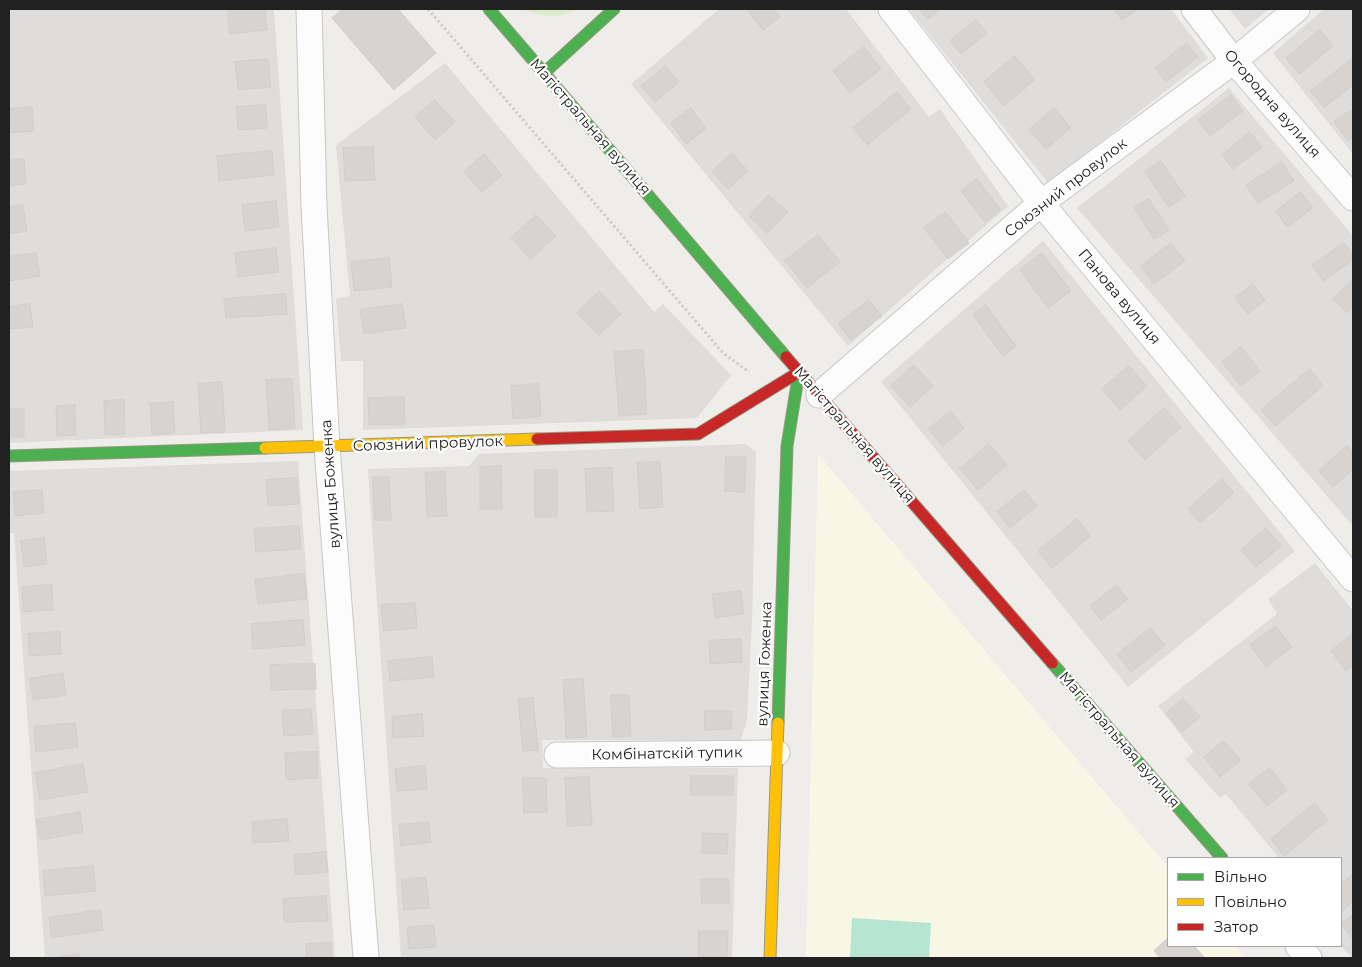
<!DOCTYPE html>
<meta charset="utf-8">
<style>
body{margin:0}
#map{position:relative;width:1362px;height:967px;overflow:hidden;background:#efedea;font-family:Montserrat,sans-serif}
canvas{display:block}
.frame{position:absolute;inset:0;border:10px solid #212121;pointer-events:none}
.legend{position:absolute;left:1167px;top:857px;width:175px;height:90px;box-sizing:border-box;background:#fff;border:1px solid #a6a6a6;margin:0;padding:6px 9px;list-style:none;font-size:15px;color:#212121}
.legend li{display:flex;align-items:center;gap:10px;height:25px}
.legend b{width:25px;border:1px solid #a6a6a6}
</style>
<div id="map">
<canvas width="1362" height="967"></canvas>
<div class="frame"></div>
<ul class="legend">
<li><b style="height:6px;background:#4caf50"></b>Вільно</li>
<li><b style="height:6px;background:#ffc107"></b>Повільно</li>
<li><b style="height:6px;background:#c62828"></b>Затор</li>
</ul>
</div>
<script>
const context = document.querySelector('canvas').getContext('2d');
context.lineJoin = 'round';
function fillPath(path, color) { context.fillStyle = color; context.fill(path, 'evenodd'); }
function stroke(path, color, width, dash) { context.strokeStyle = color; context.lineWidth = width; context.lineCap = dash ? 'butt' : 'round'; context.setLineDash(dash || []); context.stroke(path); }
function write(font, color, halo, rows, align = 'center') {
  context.font = font + ' Montserrat,sans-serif'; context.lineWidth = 4.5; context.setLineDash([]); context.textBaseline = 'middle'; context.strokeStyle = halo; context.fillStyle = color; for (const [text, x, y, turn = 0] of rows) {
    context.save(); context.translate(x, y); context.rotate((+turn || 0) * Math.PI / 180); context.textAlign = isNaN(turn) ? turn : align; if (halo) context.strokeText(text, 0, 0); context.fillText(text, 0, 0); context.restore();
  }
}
fillPath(new Path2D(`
 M9 9H274L303 430 9 443Z
 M719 9H846L929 117 940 109 1008 206 848 346 631 84Z
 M909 9H1171L1208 58 1048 183Z
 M1229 9H1269L1245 29Z
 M1324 9H1353V154L1273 53Z
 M445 63 654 312 663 304 731 375 697 418 363 430V361H341L336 299 350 296 336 145Z
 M1229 88 1353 236V526L1077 208Z
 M1043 241 1295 551 1128 687 881 382Z
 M746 444 756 452 752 620 747 720 741 740H542L543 768H738L732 958H401L368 469 469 466 479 454Z
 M298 461 335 958H45L14 533H9V471Z
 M1315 563 1353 611 1352 958 1341 946V858H1279L1226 794 1220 798 1185 759 1194 752 1158 706 1277 614 1268 599Z`), '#dedddb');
fillPath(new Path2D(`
 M818 454 1168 867V946H1235L1246 958H806Z`), '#f8f7e6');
fillPath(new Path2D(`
 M523 9H577C563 19 538 17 523 9Z`), '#dcebca');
fillPath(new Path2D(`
 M852 918 931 923 929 958H850Z`), '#b6e5d2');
const building = new Path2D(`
 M228 9H265L267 30 230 34Z
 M343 9H398L436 53 394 90 332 18Z
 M747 9H774L780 17 763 30Z
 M919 9H941L928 19Z
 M1115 9H1138L1122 20Z
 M976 20 987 33 961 54 950 41Z
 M1320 30 1333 46 1299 74 1286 58Z
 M1187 43 1198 57 1166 82 1155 68Z
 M864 47 881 69 850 93 833 71Z
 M1015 56 1035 80 1004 106 984 82Z
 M1353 58V85L1324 108 1311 91Z
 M268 59 271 87 238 90 235 62Z
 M666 66 679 82 655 102 641 86Z
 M897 92 911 109 867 145 853 128Z
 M1231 95 1243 111 1210 136 1198 120Z
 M435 100 455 122 435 140 415 117Z
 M266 105 267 128 238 130 236 107Z
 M32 107 34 131 9 133V109Z
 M691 108 706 129 686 144 671 123Z
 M1054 108 1071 128 1046 149 1029 130Z
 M1353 109V138L1348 141 1334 122Z
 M1250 132 1262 147 1233 169 1222 155Z
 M373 147 375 180 345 181 343 148Z
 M272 151 274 175 219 181 217 156Z
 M732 153 748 171 728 189 712 172Z
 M484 154 502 175 482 192 464 172Z
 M24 159 26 184 9 186V161Z
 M1161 161 1185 196 1169 207 1145 172Z
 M1282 162 1294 181 1258 203 1246 185Z
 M977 179 1001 210 985 222 961 191Z
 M1301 192 1313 208 1287 227 1276 211Z
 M769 195 788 212 767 233 749 216Z
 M1149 199 1169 230 1154 239 1134 208Z
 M276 201 279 227 245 231 242 205Z
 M23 205 27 231 9 234V207Z
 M946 212 969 243 948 259 924 228Z
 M536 215 556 236 531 259 511 238Z
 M818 235 840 262 807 288 785 261Z
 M1171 243 1185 261 1154 284 1141 266Z
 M1344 243 1353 256V260L1323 281 1312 265Z
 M276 248 279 272 238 277 235 253Z
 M36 253 40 276 9 281V257Z
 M1042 253 1071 291 1048 308 1020 270Z
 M389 258 392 287 354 291 351 262Z
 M1353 280V307L1347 313 1333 299Z
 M1253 284 1265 300 1248 314 1235 298Z
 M599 291 621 314 599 335 577 313Z
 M286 294 287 314 226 318 224 299Z
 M869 300 882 316 851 340 838 324Z
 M30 304 33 327 9 329V307Z
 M402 304 406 328 364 334 360 310Z
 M986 305 1016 346 1003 356 973 315Z
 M1241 347 1260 371 1241 386 1222 362Z
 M643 350 647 414 619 416 614 352Z
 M914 365 933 386 910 407 891 386Z
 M1129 366 1147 386 1120 410 1102 389Z
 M1310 369 1323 386 1275 426 1261 410Z
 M292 379 295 428 269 430 266 380Z
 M222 382 225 432 201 433 198 384Z
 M539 384 541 416 513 419 511 386Z
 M404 397 405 424 369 425 368 398Z
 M124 400 125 434 105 435 104 401Z
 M173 402 175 433 152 435 150 404Z
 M75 405 76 435 57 436 56 406Z
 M1164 408 1181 427 1145 460 1128 441Z
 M9 409H24V437H9Z
 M951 411 964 428 942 446 929 429Z
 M989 444 1007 465 978 490 960 469Z
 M1347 446 1353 453V469L1333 487 1319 471Z
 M726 457H746L745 492 725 491Z
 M660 462 663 507 640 509 637 463Z
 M501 466 502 509H480V467Z
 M612 468 614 511 587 512 585 469Z
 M535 470H557V517H535Z
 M445 472 447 516 427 517 425 473Z
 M373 477H389L391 520H375Z
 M297 478 299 504 268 506 266 480Z
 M1222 479 1234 493 1200 523 1188 509Z
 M42 490 44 513 15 516 13 492Z
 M1024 490 1037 506 1010 528 997 512Z
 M1077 519 1091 536 1052 568 1038 551Z
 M299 526 301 549 256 552 254 529Z
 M1266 528 1281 546 1256 567 1241 550Z
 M44 538 47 564 24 567 21 541Z
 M304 574 307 599 258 604 255 580Z
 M52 585 53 610 23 612 22 587Z
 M1117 585 1128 599 1101 620 1090 606Z
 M741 591 744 614 715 618 712 594Z
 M415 603 417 628 383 631 381 605Z
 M303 620 305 645 253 649 251 624Z
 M1276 626 1292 647 1266 667 1250 645Z
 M1151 628 1165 645 1131 672 1117 654Z
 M60 632 61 654 29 656 28 634Z
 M1353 634V665L1346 671 1331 651Z
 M741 639 742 662 710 664 709 641Z
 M432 657 434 677 390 681 388 661Z
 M315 664 316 689 271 690 270 665Z
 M63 673 66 695 33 700 30 679Z
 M583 679 587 737 566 738 563 680Z
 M611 695H629L631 736 613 737Z
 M533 698 538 750 523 751 518 699Z
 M1183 699 1200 717 1182 732 1166 714Z
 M311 709 313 734 284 736 282 711Z
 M705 711H731L732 729 705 730Z
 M422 714 424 736 393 738 392 717Z
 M75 723 78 747 36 752 34 727Z
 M1224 741 1241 760 1220 777 1204 757Z
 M317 752 318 778 286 780 285 753Z
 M83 764 88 792 40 800 35 773Z
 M425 766 427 789 397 791 395 769Z
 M1270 768 1287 790 1267 806 1249 784Z
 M691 776H733V795H691Z
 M589 777 592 825 567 826 565 778Z
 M523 778H546L547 812 524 813Z
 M1315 803 1328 820 1284 856 1271 839Z
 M80 812 83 832 40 840 36 820Z
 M287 819 289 841 253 843 252 822Z
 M428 822 431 842 401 846 399 825Z
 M703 833 728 834 727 854 702 853Z
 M326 852 328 872 295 875 294 855Z
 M93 866 96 891 45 896 43 871Z
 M1353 874V901L1341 912V884Z
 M426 877 429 908 404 910 401 880Z
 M701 879H729V903H702Z
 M326 896 328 921 284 922 283 899Z
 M100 910 103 930 52 938 49 918Z
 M1353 915V939L1341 924Z
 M434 925 436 947 409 949 407 928Z
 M699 931H728L727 957 699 956Z
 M1168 938V946H1194L1205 958H1160L1154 951Z
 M331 943 332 958H306V944Z
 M79 954V958H52Z`);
fillPath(building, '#d6d3d1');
stroke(building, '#d2cfcb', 1);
const street = new Path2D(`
 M309 9 314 206 327 447 366 958
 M891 9 1041 203 1353 579
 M1194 9 1234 61 1353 198
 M819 395 1041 203 1234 61 1297 9
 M557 755 777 753
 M1298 946 1309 958`);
const fast = new Path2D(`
 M489 9 544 73 614 9
 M544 73 786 357
 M9 456 265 448
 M1052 663 1222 858
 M778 723 787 446 799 372`);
const slow = new Path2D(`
 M265 448 537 439
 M770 958 778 723`);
const jam = new Path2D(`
 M786 357 1052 663
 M537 439 698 434 799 372`);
stroke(street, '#c8c7c6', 27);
stroke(fast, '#989982', 13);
stroke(slow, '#989982', 13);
stroke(jam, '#989982', 13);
stroke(new Path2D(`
 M428 9 723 353 749 372`), '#d8cac8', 3, [2.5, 2.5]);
stroke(street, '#fdfcfc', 25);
stroke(fast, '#4caf50', 11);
stroke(slow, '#ffc107', 11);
stroke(jam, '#c62828', 11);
write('15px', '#212121', '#fff', [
 ["Огородна вулиця",1272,104,49],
 ["Магістральная вулиця",590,127,49],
 ["Союзний провулок",1066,188,-38],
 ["Панова вулиця",1119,297,50],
 ["Магістральная вулиця",854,435,49],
 ["Союзний провулок",428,444,-2],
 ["вулиця Боженка",331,484,-94],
 ["вулиця Гоженка",765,664,-88],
 ["Магістральная вулиця",1119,740,49],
 ["Комбінатскій тупик",667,754,-1]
]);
</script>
